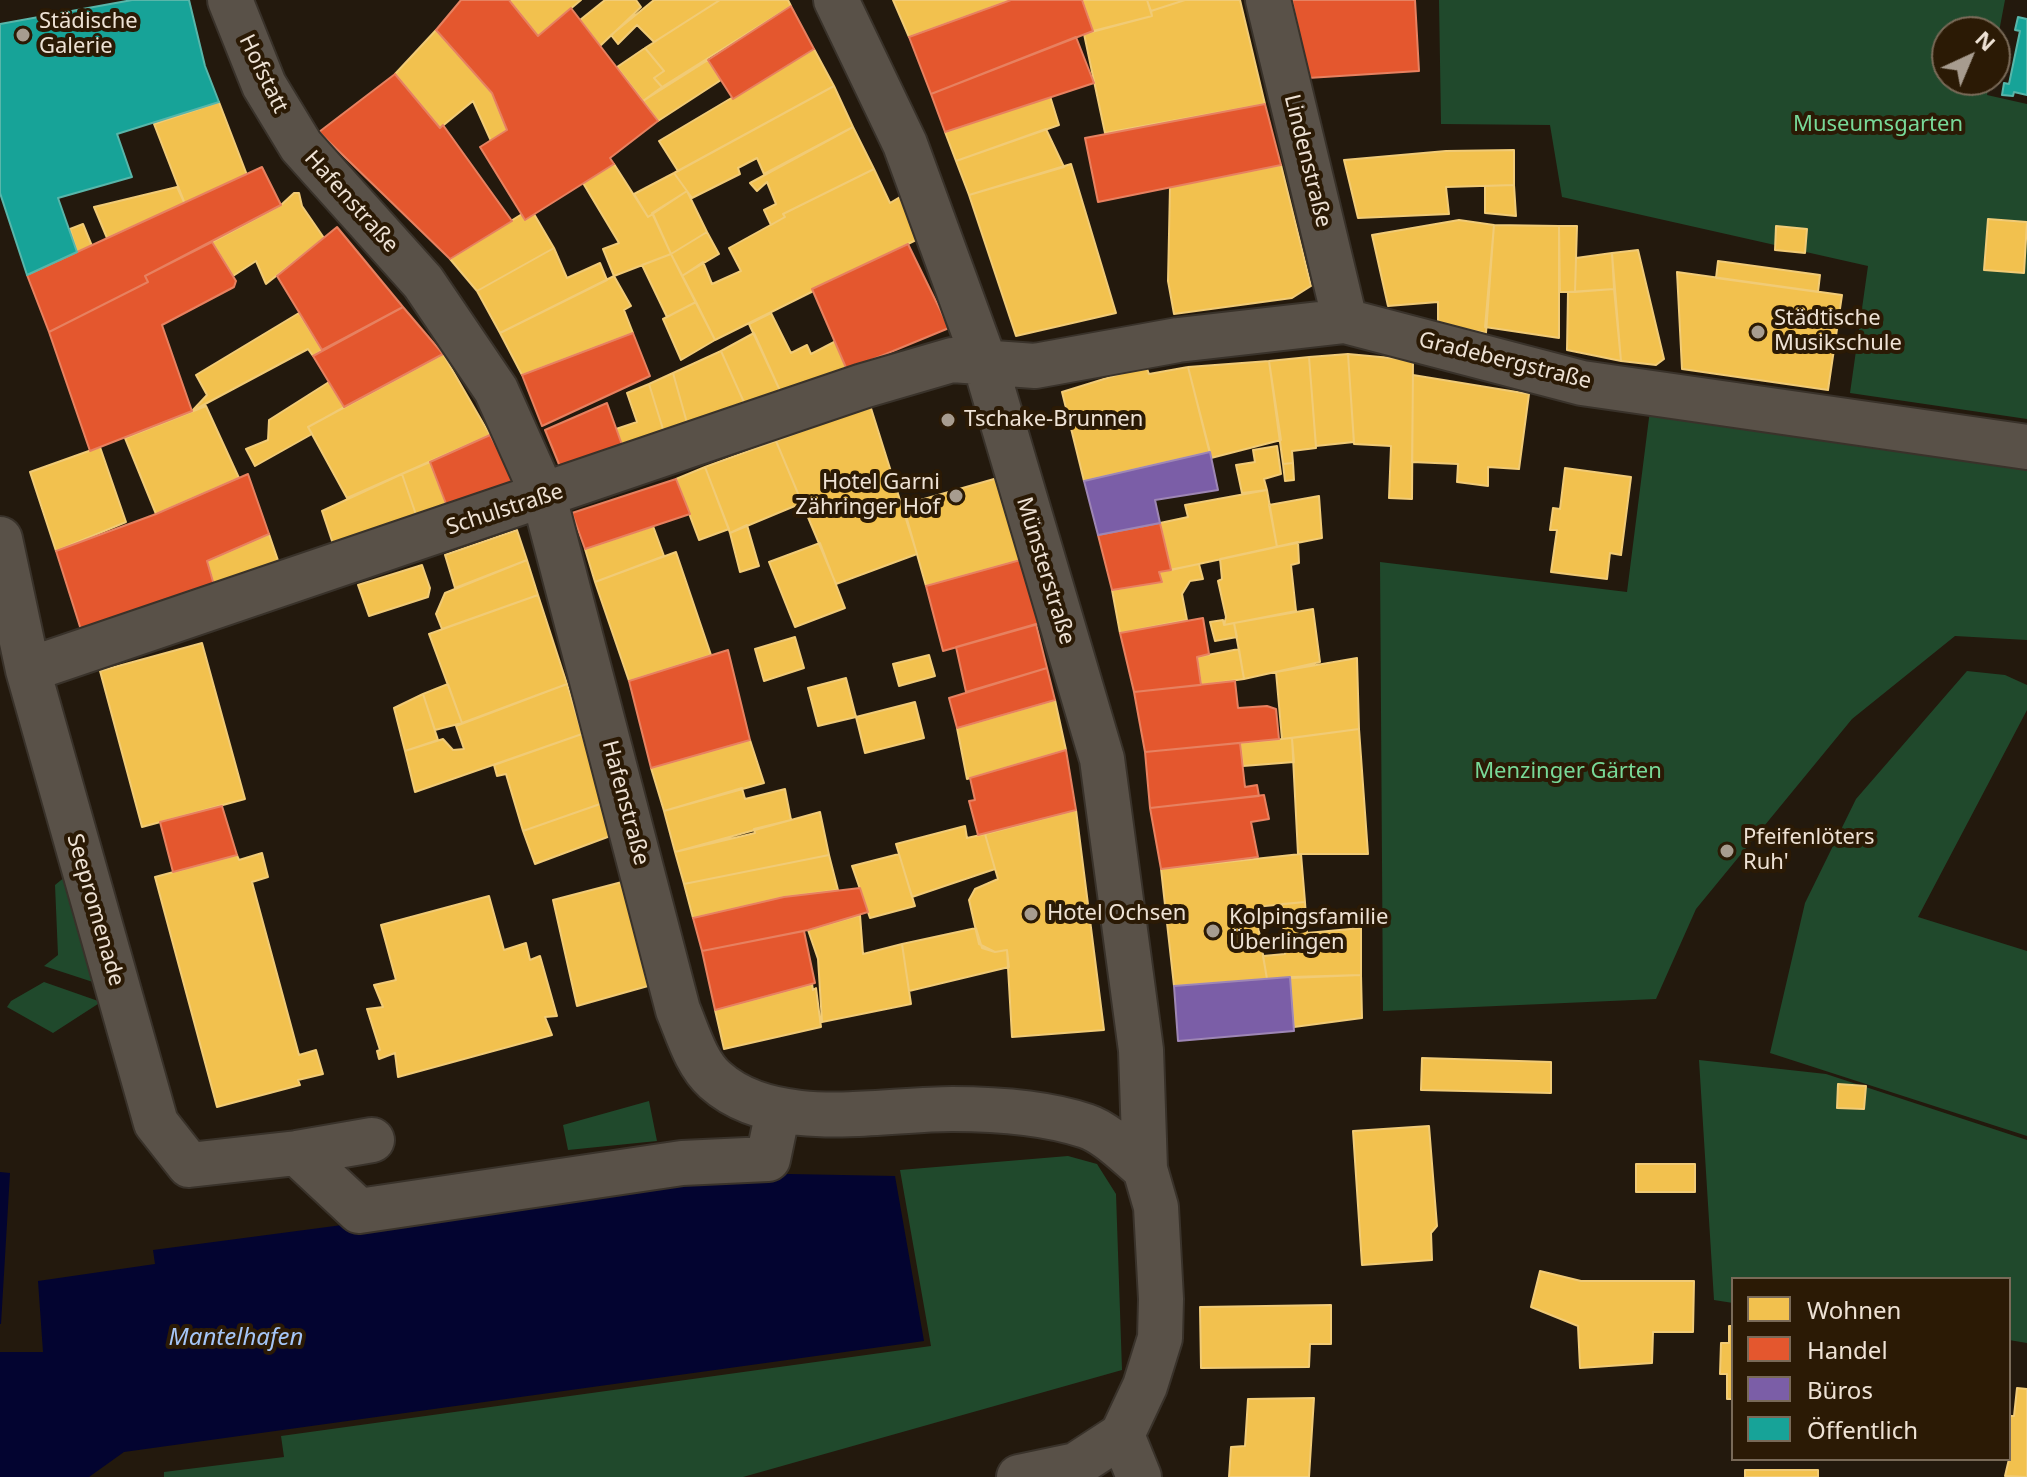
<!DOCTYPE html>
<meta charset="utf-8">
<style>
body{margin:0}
#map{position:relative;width:2027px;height:1477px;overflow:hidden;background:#23190d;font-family:"Noto Sans",sans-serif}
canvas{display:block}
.legend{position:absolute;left:1731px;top:1277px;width:280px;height:184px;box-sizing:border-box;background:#2b1a05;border:2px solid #796a58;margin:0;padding:10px 14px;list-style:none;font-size:24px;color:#eee2d5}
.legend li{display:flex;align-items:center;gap:16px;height:40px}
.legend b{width:40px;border:2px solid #796a58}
.north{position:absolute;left:1931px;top:16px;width:80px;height:80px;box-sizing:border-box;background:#2b1a05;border:2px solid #796a58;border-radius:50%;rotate:44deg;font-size:22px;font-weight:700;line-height:32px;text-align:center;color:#eee2d5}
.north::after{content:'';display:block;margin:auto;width:28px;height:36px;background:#a79c8f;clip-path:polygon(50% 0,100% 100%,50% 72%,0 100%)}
</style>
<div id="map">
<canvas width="2027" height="1477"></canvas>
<ul class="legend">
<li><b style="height:22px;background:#f2c14e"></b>Wohnen</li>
<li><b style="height:22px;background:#e4572e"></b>Handel</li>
<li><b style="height:22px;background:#7b5ea7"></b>Büros</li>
<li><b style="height:22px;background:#17a398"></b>Öffentlich</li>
</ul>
<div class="north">N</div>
</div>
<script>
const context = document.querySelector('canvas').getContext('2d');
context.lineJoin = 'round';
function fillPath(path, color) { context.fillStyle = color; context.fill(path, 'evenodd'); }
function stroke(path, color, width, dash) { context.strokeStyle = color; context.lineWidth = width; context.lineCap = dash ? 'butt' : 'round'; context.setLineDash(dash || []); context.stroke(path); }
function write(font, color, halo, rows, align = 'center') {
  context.font = font + ' "Noto Sans",sans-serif'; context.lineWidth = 8; context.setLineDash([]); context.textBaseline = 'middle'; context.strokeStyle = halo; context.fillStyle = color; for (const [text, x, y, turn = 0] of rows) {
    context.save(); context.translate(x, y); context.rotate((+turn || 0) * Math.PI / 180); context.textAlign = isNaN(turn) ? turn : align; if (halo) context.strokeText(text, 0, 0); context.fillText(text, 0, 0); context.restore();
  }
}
fillPath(new Path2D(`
 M1439 0H2005L1995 53V32H1947V80H1990L1987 95 2027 104V419L1850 393 1868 266 1562 197 1550 125 1441 124Z
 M1650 410 2027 463V640L1955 636 1852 719 1696 909 1656 999 1383 1011 1380 562 1627 592Z
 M1967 671 2005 675 2027 685V710L1918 917 2027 951V1136L1770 1053 1805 903 1856 799Z
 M76 868 99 984 44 966 58 955 55 885Z
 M44 982 101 1002 53 1033 7 1007 11 1001Z
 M1699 1060 1826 1074 2027 1140V1343L2009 1340V1279H1733V1303L1714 1300Z
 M649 1101 657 1141 568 1150 563 1125Z
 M1068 1156 1097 1164 1116 1194 1122 1370 743 1477H164V1472L284 1457 281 1436 931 1346 900 1170Z`), '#20492c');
fillPath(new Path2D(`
 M0 1172 10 1173 1 1324H0Z
 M736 1173 895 1176 924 1341 124 1452 89 1477H0V1352H43L38 1281 155 1264 153 1250Z`), '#030430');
const homes = new Path2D(`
 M509 0H581L538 36Z
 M605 0H636L641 7 600 46 580 20Z
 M654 0H720L654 42 637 25 618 44 611 35Z
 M720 0H788L791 6 662 87 654 78 664 71 645 48Z
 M893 0H1011L909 37Z
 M1082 0H1147L1152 16 1093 31Z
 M1147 0H1185L1151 11Z
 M1185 0H1240L1265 104 1105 133 1084 34 1152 16 1151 11Z
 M436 30 492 93 507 130 491 141 473 101 440 128 395 74Z
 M645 48 664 71 654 78 662 87 643 101 617 67Z
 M814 49 834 86 678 171 659 141Z
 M708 60 721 80 658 121 643 101Z
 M834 86 853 127 764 174 757 158 738 168 740 174 692 198 674 173Z
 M1050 96 1059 125 956 161 945 132Z
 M219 102 247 175 185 204 154 124Z
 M853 127 874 169 783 214 785 217 771 225 764 210 776 204 767 182 757 191 750 183Z
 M1046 129 1064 167 969 195 956 161Z
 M1514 150V185L1446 187 1449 214 1358 218 1344 160 1446 151Z
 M614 164 648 217 653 214 671 254 614 276 603 249 619 243 583 183Z
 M1071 164 1116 313 1016 336 969 195Z
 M1281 165 1311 286 1292 298 1174 314 1168 281 1170 187Z
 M874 169 890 203 900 197 920 238 715 340 682 276 703 262 712 284 741 271 729 248 785 217 783 214Z
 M674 173 687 191 648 217 634 194Z
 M1514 185 1516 216 1485 213V186Z
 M177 187 185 204 107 238 94 207Z
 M687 191 707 232 671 254 652 213Z
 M294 193H299L302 206 324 238 266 284 256 261 233 276 212 242 281 205Z
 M522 214 525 220 534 214 554 248 477 291 450 259Z
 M1988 219 2027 222 2024 273 1984 270Z
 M1459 220 1494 225 1486 333 1438 324V302L1388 306 1372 235Z
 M83 224 92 246 77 252 70 229Z
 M1494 225 1559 226V338L1485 327Z
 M1559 226H1577L1575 292H1560Z
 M1776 226 1807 229 1805 253 1775 250Z
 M707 232 719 254 682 276 671 254Z
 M554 248 567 278 600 263 607 280 500 333 477 291Z
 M1638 250 1664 359 1656 365 1621 361 1612 253Z
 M1612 253 1614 289 1575 292 1576 258Z
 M671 254 696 302 667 317 642 265Z
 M1718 261 1820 275 1818 292 1716 278Z
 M1677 272 1842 295 1828 390 1682 369Z
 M614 276 631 306 624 310 633 333 522 375 500 333Z
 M1614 289 1621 361 1567 350 1568 292Z
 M696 302 715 340 681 360 663 319Z
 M299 313 322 350 313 356 308 349 192 411 207 395 196 375Z
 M771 313 791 353 807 345 811 354 836 341 847 370 782 395 749 324Z
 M754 333 782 395 747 409 721 351Z
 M721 351 747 409 689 430 673 373Z
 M443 354 490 435 347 498 308 427Z
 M1348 354 1354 442 1316 446 1309 357Z
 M1348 354 1413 360 1412 499 1389 498 1391 446 1354 444Z
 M1309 357 1316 448 1292 451 1293 463 1283 464 1269 361Z
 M1269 361 1281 440 1211 458 1188 367Z
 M1146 366 1149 374 1188 367 1210 452 1084 481 1062 392Z
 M673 373 689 430 666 439 649 384Z
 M1413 375 1529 394 1519 469 1488 467V486L1457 482 1458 464 1412 462Z
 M329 382 344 407 308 427 312 434 255 466 246 449 268 440 269 420Z
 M649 384 666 439 626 456 616 429 637 422 627 393Z
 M870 405 917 554 836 584 776 441Z
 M206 406 239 478 156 514 125 438Z
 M776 441 802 503 730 533 705 467Z
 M1277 446 1281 474 1264 479 1267 490 1242 493 1236 465 1255 462 1253 450Z
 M100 447 126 522 56 551 30 472Z
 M430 462 453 522 422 532 402 474Z
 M1293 463 1294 480 1285 481 1283 464Z
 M705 467 729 529 699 540 676 479Z
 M1565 468 1631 477 1621 555 1610 553 1607 579 1551 572 1557 530H1550L1553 508 1560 509Z
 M402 474 422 532 338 559 322 511Z
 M1001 477 1024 559 926 586 903 505Z
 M1267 490 1277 547 1171 570 1160 523 1188 517 1185 505Z
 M1319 496 1322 538 1277 547 1269 505Z
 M747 525 759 566 740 572 730 533Z
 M653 526 664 556 595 582 585 549Z
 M517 530 527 560 455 588 445 555Z
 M269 534 283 575 214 585 207 561Z
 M1298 542 1299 563 1291 565 1296 611 1224 625 1226 617 1218 581 1222 579 1220 559Z
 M820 543 845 608 795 627 769 562Z
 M676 552 711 655 629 681 595 582Z
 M527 560 538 595 442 629 436 614 445 593Z
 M1199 564 1203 579 1190 581 1182 594 1187 620 1120 633 1112 590 1162 582 1159 572Z
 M422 565 430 588 428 597 369 616 358 585Z
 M538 595 567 684 462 723 429 634Z
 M1313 609 1320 662 1244 679 1234 623Z
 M1223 620 1224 625 1234 623 1237 637 1215 641 1210 622Z
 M795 637 804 668 764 681 755 649Z
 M202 643 245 799 142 827 100 671Z
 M1239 649 1244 679 1201 685 1197 657Z
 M929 655 935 676 899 686 893 664Z
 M1357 658 1359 729 1282 739 1276 672Z
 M846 678 856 717 818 726 808 688Z
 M448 684 462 723 435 730 423 694Z
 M567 684 582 734 415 792 405 751 443 739 453 750 464 749 456 726Z
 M423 694 438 740 405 751 394 708Z
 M1055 700 1066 750 967 779 957 728Z
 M915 702 924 738 865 753 856 717Z
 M1359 729 1368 854H1298L1292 738Z
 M582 734 603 803 523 831 506 774 497 776 494 765Z
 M1292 738 1294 762 1243 766 1240 743Z
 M750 740 764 783 664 811 651 768Z
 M742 788 745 799 785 789 791 820 754 829 755 833 675 852 664 811Z
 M603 803 613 835 535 864 523 831Z
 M1076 810 1104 1030 1012 1037 1007 950 995 952 979 944 969 900 975 889 998 879 985 834Z
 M820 812 829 855 684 884 675 852Z
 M965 826 967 838 985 834 995 869 912 897 896 844Z
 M262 853 268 877 252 882 299 1055 316 1050 323 1074 298 1080 300 1085 217 1107 155 877 237 855 239 860Z
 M899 854 915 906 870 918 852 866Z
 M1301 854 1305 902 1255 907 1267 979 1174 986 1161 869Z
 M829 855 838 890 784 897 693 918 684 884Z
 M622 882 648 986 577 1006 553 900Z
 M489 896 504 950 526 943 530 960 540 956 557 1016 545 1017 552 1035 398 1077 395 1053 379 1059 377 1051 380 1050 367 1009 383 1007 374 985 396 980 381 925Z
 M1305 902 1307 933 1361 928V975L1267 979 1263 956 1285 954 1282 904Z
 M860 915 863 954 902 944 911 1004 822 1022 818 959 808 930Z
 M976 928 982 948 995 952 1007 950 1009 967 909 991 902 944Z
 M1361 975 1362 1018 1294 1027 1290 977Z
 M812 984 813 990 816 988 821 1027 724 1049 715 1010Z
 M1422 1058 1551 1062V1093L1421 1090Z
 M1838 1084 1866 1086 1864 1109 1837 1108Z
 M1429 1126 1437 1226 1431 1233 1432 1260 1362 1265 1353 1131Z
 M1636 1164H1695V1192H1636Z
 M1540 1271 1581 1281H1694L1693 1332H1653L1652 1363 1580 1368 1578 1326 1531 1307Z
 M1331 1305V1344H1310L1309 1367 1201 1368 1200 1307Z
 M1729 1326H1733V1399H1727V1374H1720L1721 1343H1729Z
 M2017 1388 2027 1389V1477L2005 1476 2009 1459V1416H2014Z
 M1314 1398 1309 1477H1229L1231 1447 1245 1446 1248 1399Z
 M1745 1470H1818V1477H1745Z`);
fillPath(homes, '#f2c14e');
stroke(homes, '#f1cb76', 2);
const shops = new Path2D(`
 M461 0H509L538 36 571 8 658 121 610 158 614 164 525 220 480 147 507 130 492 93 436 30Z
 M1011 0H1082L1093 31 931 94 909 37Z
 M1292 0H1415L1419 71 1308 78Z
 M791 6 814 49 733 99 708 60Z
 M1076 37 1094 83 945 132 931 94Z
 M395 74 440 128 443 125 512 221 450 259 319 132Z
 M1265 104 1281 165 1098 202 1085 138Z
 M262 167 281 205 145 276 148 282 49 332 27 275Z
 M337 227 403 307 322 350 277 276Z
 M212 242 236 281 234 287 162 325 192 411 90 451 49 332 148 282 145 276Z
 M908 244 949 328 847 370 812 289Z
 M403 307 443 354 344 407 313 356Z
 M633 333 650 376 542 426 522 375Z
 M607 403 626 456 565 479 545 430Z
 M490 435 524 497 453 522 430 462Z
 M248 474 269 534 207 561 214 585 170 598 173 605 82 633 56 551 156 514Z
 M676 479 690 514 585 549 572 513Z
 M1160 523 1171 570 1159 572 1162 582 1112 590 1098 535Z
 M1024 559 1042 623 943 651 926 586Z
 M1203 618 1209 654 1197 657 1201 685 1134 692 1120 633Z
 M1036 624 1047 668 966 692 956 647Z
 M728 650 750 740 651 768 629 681Z
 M1047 668 1055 700 957 728 949 698Z
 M1235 681 1238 708 1267 706 1276 709 1279 739 1145 752 1134 692Z
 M1240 743 1245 787 1257 785 1259 796 1150 808 1145 752Z
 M1066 750 1076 810 978 835 969 801 975 800 970 778Z
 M1264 795 1269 819 1251 822 1258 857 1161 869 1150 808Z
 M222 806 237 855 173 872 160 822Z
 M860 888 868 912 808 930 702 951 693 918 784 897Z
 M804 931 815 983 715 1010 702 951Z`);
fillPath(shops, '#e4572e');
stroke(shops, '#e78160', 2);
const offices = new Path2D(`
 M1210 452 1218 490 1155 500 1160 523 1098 535 1084 481Z
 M1290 977 1294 1031 1178 1041 1174 986Z`);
fillPath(offices, '#7b5ea7');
stroke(offices, '#9e86b5', 2);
const public = new Path2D(`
 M132 0H189L205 66 219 102 117 134 132 177 58 198 77 252 27 275 0 193V24Z
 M2018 17 2027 19V95L2014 92 2013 96 2002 95 2004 83 2009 84 2020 31 2015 30Z`);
fillPath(public, '#17a398');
stroke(public, '#58b6aa', 2);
const minor = new Path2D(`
 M230 0 264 85 301 146 423 282 496 390 544 497 678 1010C688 1034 696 1063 715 1080 774 1133 880 1109 952 1109 996 1109 1044 1112 1086 1126 1107 1133 1128 1155 1145 1169
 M836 0 905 144 984 360 1102 759 1141 1050 1145 1169 1156 1207 1161 1299 1160 1338 1145 1386 1122 1435 1139 1477
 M1268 0 1345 321
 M0 539 28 670 156 1123 189 1165 297 1153 372 1140
 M28 670 863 386 952 360 1035 366 1178 340 1345 321 1582 383 2027 447
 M297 1153 359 1211 682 1163 768 1159 778 1111
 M1019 1477 1076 1465 1122 1435`);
stroke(minor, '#39322a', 48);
stroke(minor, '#595148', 44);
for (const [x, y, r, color] of [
 [23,35,8,"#a79c8f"],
 [1758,332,8,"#a79c8f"],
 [948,420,8,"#a79c8f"],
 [956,496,8,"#a79c8f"],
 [1727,851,8,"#a79c8f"],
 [1031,914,8,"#a79c8f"],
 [1213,931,8,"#a79c8f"]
]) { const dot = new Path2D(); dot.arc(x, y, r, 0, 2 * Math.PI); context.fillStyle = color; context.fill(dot); stroke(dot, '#2b1a05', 3); }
write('22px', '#eee2d5', '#2b1a05', [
 ["Städische",39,22],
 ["Galerie",39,47],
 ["Städtische",1774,319],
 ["Musikschule",1774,344],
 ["Tschake-Brunnen",964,420],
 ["Hotel Garni",940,483,"right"],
 ["Zähringer Hof",940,508,"right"],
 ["Pfeifenlöters",1743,838],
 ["Ruh'",1743,863],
 ["Hotel Ochsen",1047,914],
 ["Kolpingsfamilie",1229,918],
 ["Überlingen",1229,943]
], 'left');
write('22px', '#eee2d5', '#2b1a05', [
 ["Hofstatt",263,74,64],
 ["Lindenstraße",1307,161,76],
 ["Hafenstraße",351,202,48],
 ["Gradebergstraße",1505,361,14],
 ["Schulstraße",505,510,-18],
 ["Münsterstraße",1045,571,73],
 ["Hafenstraße",625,803,75],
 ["Seepromenade",95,910,74]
]);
write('22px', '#78d998', '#2b1a05', [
 ["Museumsgarten",1878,125],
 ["Menzinger Gärten",1568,772]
]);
write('italic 24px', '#a5c6f8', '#2b1a05', [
 ["Mantelhafen",236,1338]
]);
</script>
